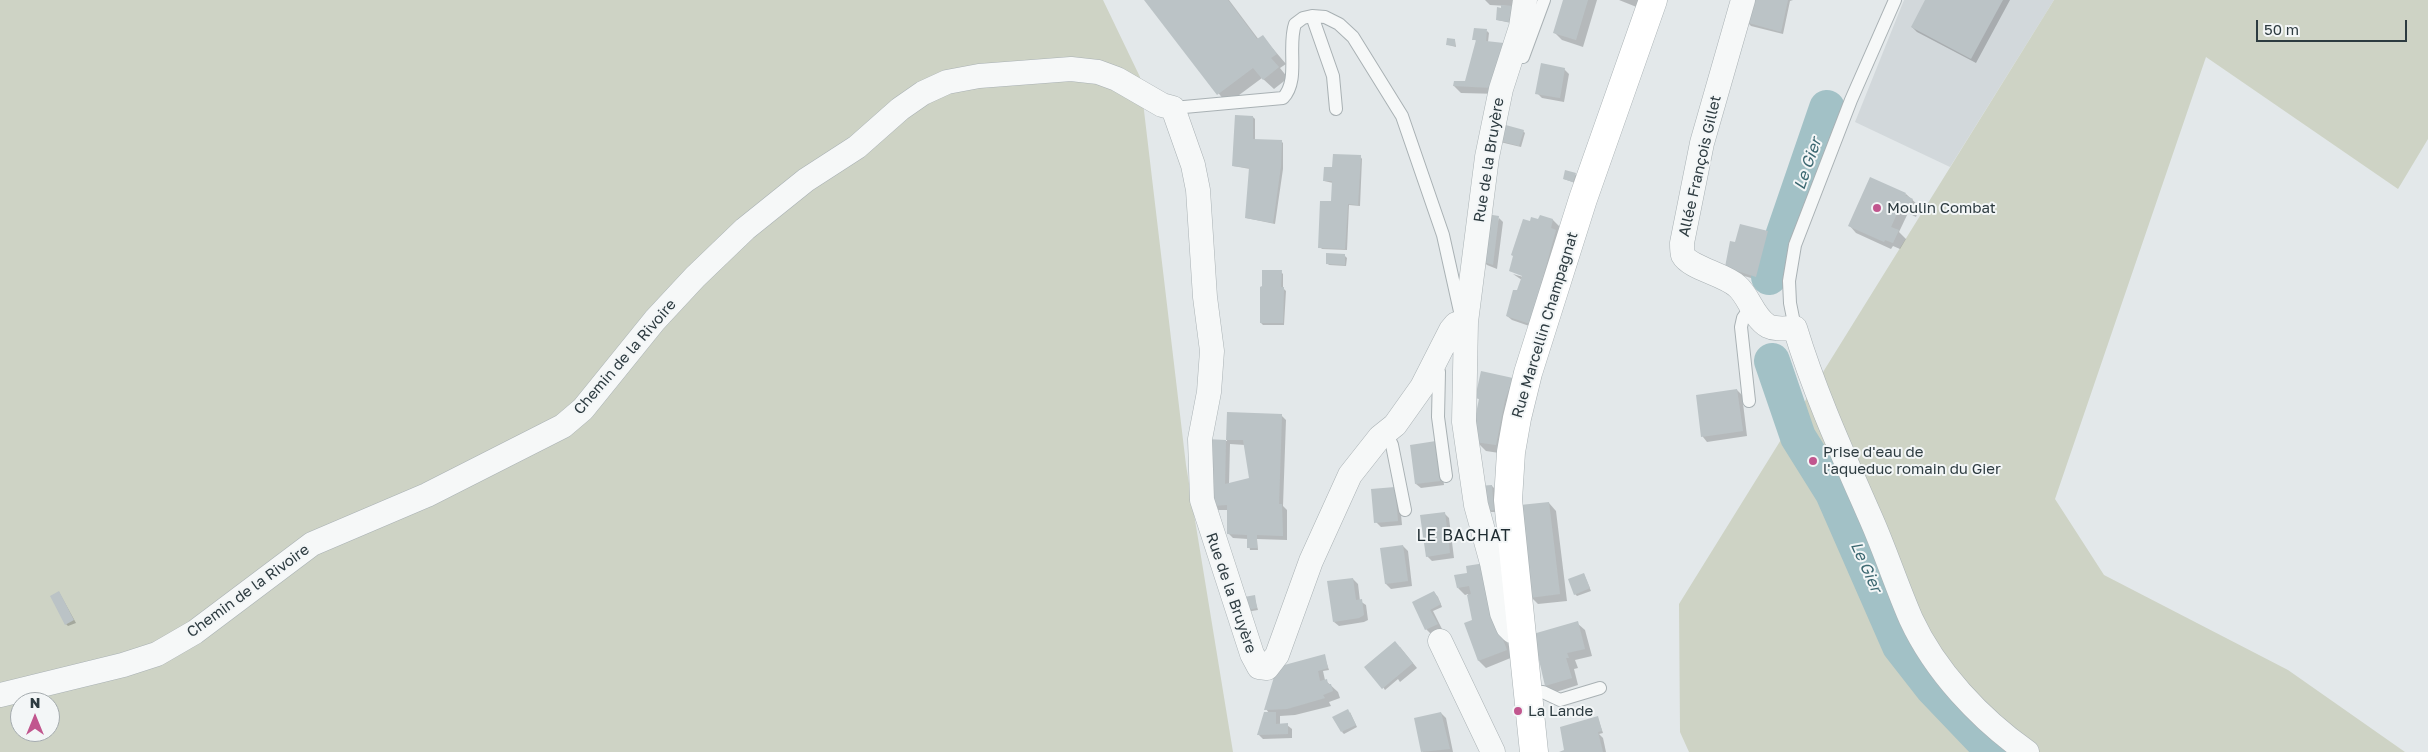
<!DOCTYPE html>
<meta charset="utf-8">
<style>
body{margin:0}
#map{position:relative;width:2428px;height:752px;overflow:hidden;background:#e3e8ea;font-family:"Golos Text",sans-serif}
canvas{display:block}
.north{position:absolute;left:10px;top:692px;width:50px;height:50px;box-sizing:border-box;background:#f3f6f7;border:1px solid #a4abae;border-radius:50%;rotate:0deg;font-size:14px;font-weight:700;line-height:20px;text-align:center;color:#2d3b40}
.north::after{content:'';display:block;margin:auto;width:18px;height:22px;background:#c1568e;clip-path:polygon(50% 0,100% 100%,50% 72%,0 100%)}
.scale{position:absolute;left:2256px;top:20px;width:151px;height:22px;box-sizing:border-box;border:2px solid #2d3b40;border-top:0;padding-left:6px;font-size:15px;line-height:18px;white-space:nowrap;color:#2d3b40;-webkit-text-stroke:4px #f3f6f7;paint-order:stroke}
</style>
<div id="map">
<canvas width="2428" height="752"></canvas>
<div class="north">N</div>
<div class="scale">50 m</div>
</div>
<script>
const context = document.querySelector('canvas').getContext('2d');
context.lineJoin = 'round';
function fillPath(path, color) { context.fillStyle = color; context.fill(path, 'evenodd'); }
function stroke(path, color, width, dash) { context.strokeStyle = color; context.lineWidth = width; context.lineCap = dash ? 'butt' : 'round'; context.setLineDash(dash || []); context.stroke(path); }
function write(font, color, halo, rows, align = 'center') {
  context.font = font + ' "Golos Text",sans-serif'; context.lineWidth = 4; context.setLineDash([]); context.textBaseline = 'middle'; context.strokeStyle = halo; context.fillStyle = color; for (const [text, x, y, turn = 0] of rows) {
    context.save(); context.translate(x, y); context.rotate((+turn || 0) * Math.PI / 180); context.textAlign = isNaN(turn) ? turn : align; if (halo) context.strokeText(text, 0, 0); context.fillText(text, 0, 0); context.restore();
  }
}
fillPath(new Path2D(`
 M1904 0H2054L1950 167 1855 122Z`), '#d2d8db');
fillPath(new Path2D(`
 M0 0H1103L1140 77 1186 465 1233 752H0ZM20 702H50V732H20Z
 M2054 0H2428V139L2398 189 2206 57 2055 499 2104 575 2288 670 2405 752H1689L1680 732 1679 604Z`), '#ced3c5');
fillPath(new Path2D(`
 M1146 0H1229L1259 40 1263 37 1286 64 1280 68 1288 78 1274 89 1262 78 1227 104Z
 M1485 0H1518V6H1511L1514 9 1511 23 1497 20 1507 6 1490 5Z
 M1564 0H1597L1583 47 1562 40 1555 33Z
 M1619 0H1647L1644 10Z
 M1753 0H1793L1790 1 1783 34 1751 26 1747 22Z
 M1927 0H2010L1976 63 1917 32 1912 27Z
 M1487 31 1489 33 1488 42 1500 94 1461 93 1454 86 1466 82 1477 41 1473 39Z
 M1455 40 1456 47 1448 45Z
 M1564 69 1569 74 1564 102 1542 98 1537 93Z
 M1253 117 1255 119V141H1281L1283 143V169L1275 224 1246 218 1250 169 1233 166Z
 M1523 131 1525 133 1521 147 1500 142Z
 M1360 156 1362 159 1360 206 1349 205 1347 250 1322 249 1320 247 1332 202 1333 183 1324 181 1333 168Z
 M1575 174 1577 177 1575 183 1564 179Z
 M1906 194 1920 207 1916 217 1908 213 1899 232 1906 239 1900 249 1893 246 1891 249 1856 233 1849 225Z
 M1540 217 1553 220 1560 227 1535 328 1512 320 1507 316 1522 280 1513 274 1523 277V275L1510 271 1531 223 1539 220Z
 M1499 218 1503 222 1497 269 1487 265 1482 260Z
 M1741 225 1768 232 1773 237 1761 281 1731 272Z
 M1345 256 1347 258 1346 266 1329 265 1327 263Z
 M1281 272 1283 274V288L1286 291 1284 325H1263L1261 323Z
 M1512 379 1521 389 1506 454 1486 451 1476 441 1480 400 1477 397Z
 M1737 390 1742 395 1747 436 1707 442 1703 437 1697 396Z
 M1228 414 1281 415 1286 420 1283 506 1287 510V540L1257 539 1258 550H1250L1248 539 1233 538 1228 533V510H1214L1207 441H1227ZM1230 444 1245 445 1251 479 1229 484Z
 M1440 448 1444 485 1421 488 1416 484Z
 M1492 486 1494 488 1495 512H1491L1489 510Z
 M1372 490 1399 493 1402 525 1381 527 1376 522Z
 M1549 503 1556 511 1567 601 1538 604 1531 597Z
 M1444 513 1449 518 1454 558 1432 561 1427 556Z
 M1403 546 1408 551 1412 586 1391 589 1386 584 1381 549Z
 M1468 574 1499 620 1513 657 1486 668 1479 661 1466 624 1474 621 1468 594 1465 595 1458 588Z
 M1584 574 1591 591 1577 596 1575 594Z
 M1353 579 1358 584 1360 601 1366 605 1368 620 1364 622 1339 626 1334 622Z
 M59 592 76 623 68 626 66 624Z
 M1434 592 1438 597 1442 607 1433 611 1442 629 1431 634 1426 629 1414 602Z
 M1254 596 1258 610 1246 612Z
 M1577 623 1585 630 1592 656 1575 660 1578 668 1574 669 1578 685 1553 693 1546 686 1534 635Z
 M1400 647 1417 668 1400 682 1398 679 1385 690 1383 687Z
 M1324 655 1329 670 1323 671 1325 680 1338 692 1340 698 1329 702 1331 706 1295 715 1280 716V725H1287L1292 729V738L1263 739 1258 734 1269 713 1266 709Z
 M1350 712 1357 727 1344 734 1342 732Z
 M1441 713 1446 718 1453 752H1423L1416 719Z
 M1598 718 1603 733 1599 734 1603 738 1606 752H1561L1566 751Z`), '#0003');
stroke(new Path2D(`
 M1769 277 1827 108
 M1772 361 1798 437 1833 493 1900 646 1932 687 1994 752`), '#a2c1c6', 36);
fillPath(new Path2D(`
 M1144 0H1228L1257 39 1263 35 1277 54 1271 58 1279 67 1263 80 1253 68 1217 95Z
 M1563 0H1588L1576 40 1553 33Z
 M1752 0H1788L1781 32 1745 22Z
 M1925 0H2003L1971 59 1911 27Z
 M1501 5 1513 6 1509 22 1496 20 1497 7 1501 8Z
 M1474 28 1487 29 1486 41 1504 43 1493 88 1453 86 1454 81H1465L1476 40H1472Z
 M1447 38 1455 39V46L1446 45Z
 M1541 63 1565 68 1560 98 1535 94Z
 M1235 115 1253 116V139L1282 140 1281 166 1273 223 1245 218 1249 168 1232 166Z
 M1502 124 1524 130 1519 146 1497 140Z
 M1333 154 1361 155 1358 205 1348 204 1345 249 1318 248 1320 201H1331L1332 181H1323L1324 167H1332Z
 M1565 170 1576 173 1573 182 1563 179Z
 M1870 177 1906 193 1905 195 1913 199 1908 210 1900 207 1891 227 1899 230 1893 243 1885 240 1884 242 1848 226Z
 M1486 214 1499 216 1493 265 1481 261Z
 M1540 215 1553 219 1551 228 1556 230 1530 324 1506 316 1513 290H1517L1522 276 1509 271 1513 256 1511 255 1523 219 1530 221 1531 217 1538 219Z
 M1740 224 1768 231 1756 277 1725 267 1730 241 1735 242Z
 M1326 253 1345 254V265L1326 264Z
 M1262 270H1282L1281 287H1284L1283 323H1260V287L1262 286Z
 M1481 371 1513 378 1505 400 1496 445 1475 442 1477 429 1473 428 1479 399 1475 398Z
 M1737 389 1743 431 1701 437 1696 395Z
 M1227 412 1282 414 1279 504H1282L1283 536 1257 535V548H1247V535L1227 534V505L1208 506 1206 439 1226 440 1225 484 1249 478 1243 440H1226Z
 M1436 441 1440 481 1415 484 1410 445Z
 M1492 485 1494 510 1488 511 1477 486Z
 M1395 487 1398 521 1374 523 1371 489Z
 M1549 502 1560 594 1529 598 1520 505Z
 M1445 512 1450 553 1426 557 1420 515Z
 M1403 545 1408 581 1385 584 1380 548Z
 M1485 563 1492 612 1507 650 1478 661 1464 623 1472 620 1467 595 1471 594 1469 586 1457 588 1454 575 1467 573 1466 566Z
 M1584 573 1590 588 1574 595 1568 579Z
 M1353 578 1356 600 1362 599 1364 615 1359 618 1333 622 1327 581Z
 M59 591 74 620 65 625 50 596Z
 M1434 591 1441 604 1430 610 1438 624 1425 630 1412 602Z
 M1255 595 1257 608 1243 611 1239 598Z
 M1578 621 1585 649 1567 653 1569 658H1566L1572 678 1545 686 1533 634Z
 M1395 641 1413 663 1382 689 1364 667Z
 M1325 654 1328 668 1318 671 1320 681 1327 679 1328 684H1331L1333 691 1323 695 1325 698 1287 709 1264 710 1277 667Z
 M1348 709 1356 725 1341 732 1332 717Z
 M1264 712H1276V724L1288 723V734L1257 735Z
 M1441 712 1450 749 1421 752 1414 718Z
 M1598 716 1602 731 1598 732 1603 752H1559L1564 750 1560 727Z`), '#bbc3c6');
const service = new Path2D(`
 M1312 16 1333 76 1336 109
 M1523 57 1544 0
 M1173 108 1283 98C1300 80 1287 47 1295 24L1303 18 1312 16 1325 17 1339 24 1353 37 1402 116 1443 235 1461 316
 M1795 328 1790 303 1789 281 1795 245 1851 100 1895 0
 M1434 366 1439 372 1438 417 1446 476
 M1749 401 1741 327 1743 318 1752 305
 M1386 432 1392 445 1405 510
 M1527 693 1543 692 1560 700 1600 688`);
const minor = new Path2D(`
 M1743 0 1702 143 1682 243C1682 246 1682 252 1683 255 1690 268 1724 274 1737 286 1749 296 1753 317 1768 326 1776 330 1786 328 1795 328 1815 394 1844 457 1872 521 1886 553 1897 587 1911 619 1935 671 1980 719 2027 752
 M1523 631H1512L1508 627 1502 613 1492 563 1476 505 1464 422 1466 322 1487 157 1501 89 1521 27 1525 0
 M1440 641 1493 752
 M0 695 123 665 157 654 195 632 312 544 427 495 563 426 583 409 655 320 695 277 745 229 806 180 857 147 900 109 923 93 947 82 979 76 1071 69 1098 72 1117 79 1162 105 1173 108 1193 165 1198 190 1205 297 1212 351 1209 392 1200 439 1202 500 1252 654 1259 667 1267 668 1277 655 1311 561 1350 475 1380 437 1395 425 1422 387 1451 330 1456 324 1466 322`);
const secondary = new Path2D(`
 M1534 752 1508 500 1511 452 1517 418 1528 373 1583 199 1653 0`);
stroke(service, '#a9b1b4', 14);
stroke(minor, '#a9b1b4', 25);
stroke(secondary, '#a9b1b4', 29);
stroke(service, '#f6f8f8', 12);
stroke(minor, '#f6f8f8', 24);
stroke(secondary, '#fff', 28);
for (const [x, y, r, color] of [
 [1877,208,5,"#c1568e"],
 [1813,461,5,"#c1568e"],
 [1518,711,5,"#c1568e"]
]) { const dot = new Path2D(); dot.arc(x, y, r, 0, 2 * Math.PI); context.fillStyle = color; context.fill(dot); stroke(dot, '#f3f6f7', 2); }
write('15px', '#2d3b40', '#f3f6f7', [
 ["Rue de la Bruyère",1489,160,-81],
 ["Allée François Gillet",1700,166,-77],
 ["Rue Marcellin Champagnat",1545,325,-73],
 ["Chemin de la Rivoire",625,357,-49],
 ["Chemin de la Rivoire",248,591,-36],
 ["Rue de la Bruyère",1231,593,71]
]);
write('15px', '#2d3b40', '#f3f6f7', [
 ["Moulin Combat",1887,208],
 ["Prise d'eau de",1823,452],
 ["l'aqueduc romain du Gier",1823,469],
 ["La Lande",1528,711]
], 'left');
write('italic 16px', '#3b6770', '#f3f6f7', [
 ["Le Gier",1808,164,-71],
 ["Le Gier",1866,567,66]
]);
context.letterSpacing = '1px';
write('16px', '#1f2c31', '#f3f6f7', [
 ["LE BACHAT",1464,536]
]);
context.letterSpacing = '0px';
</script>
